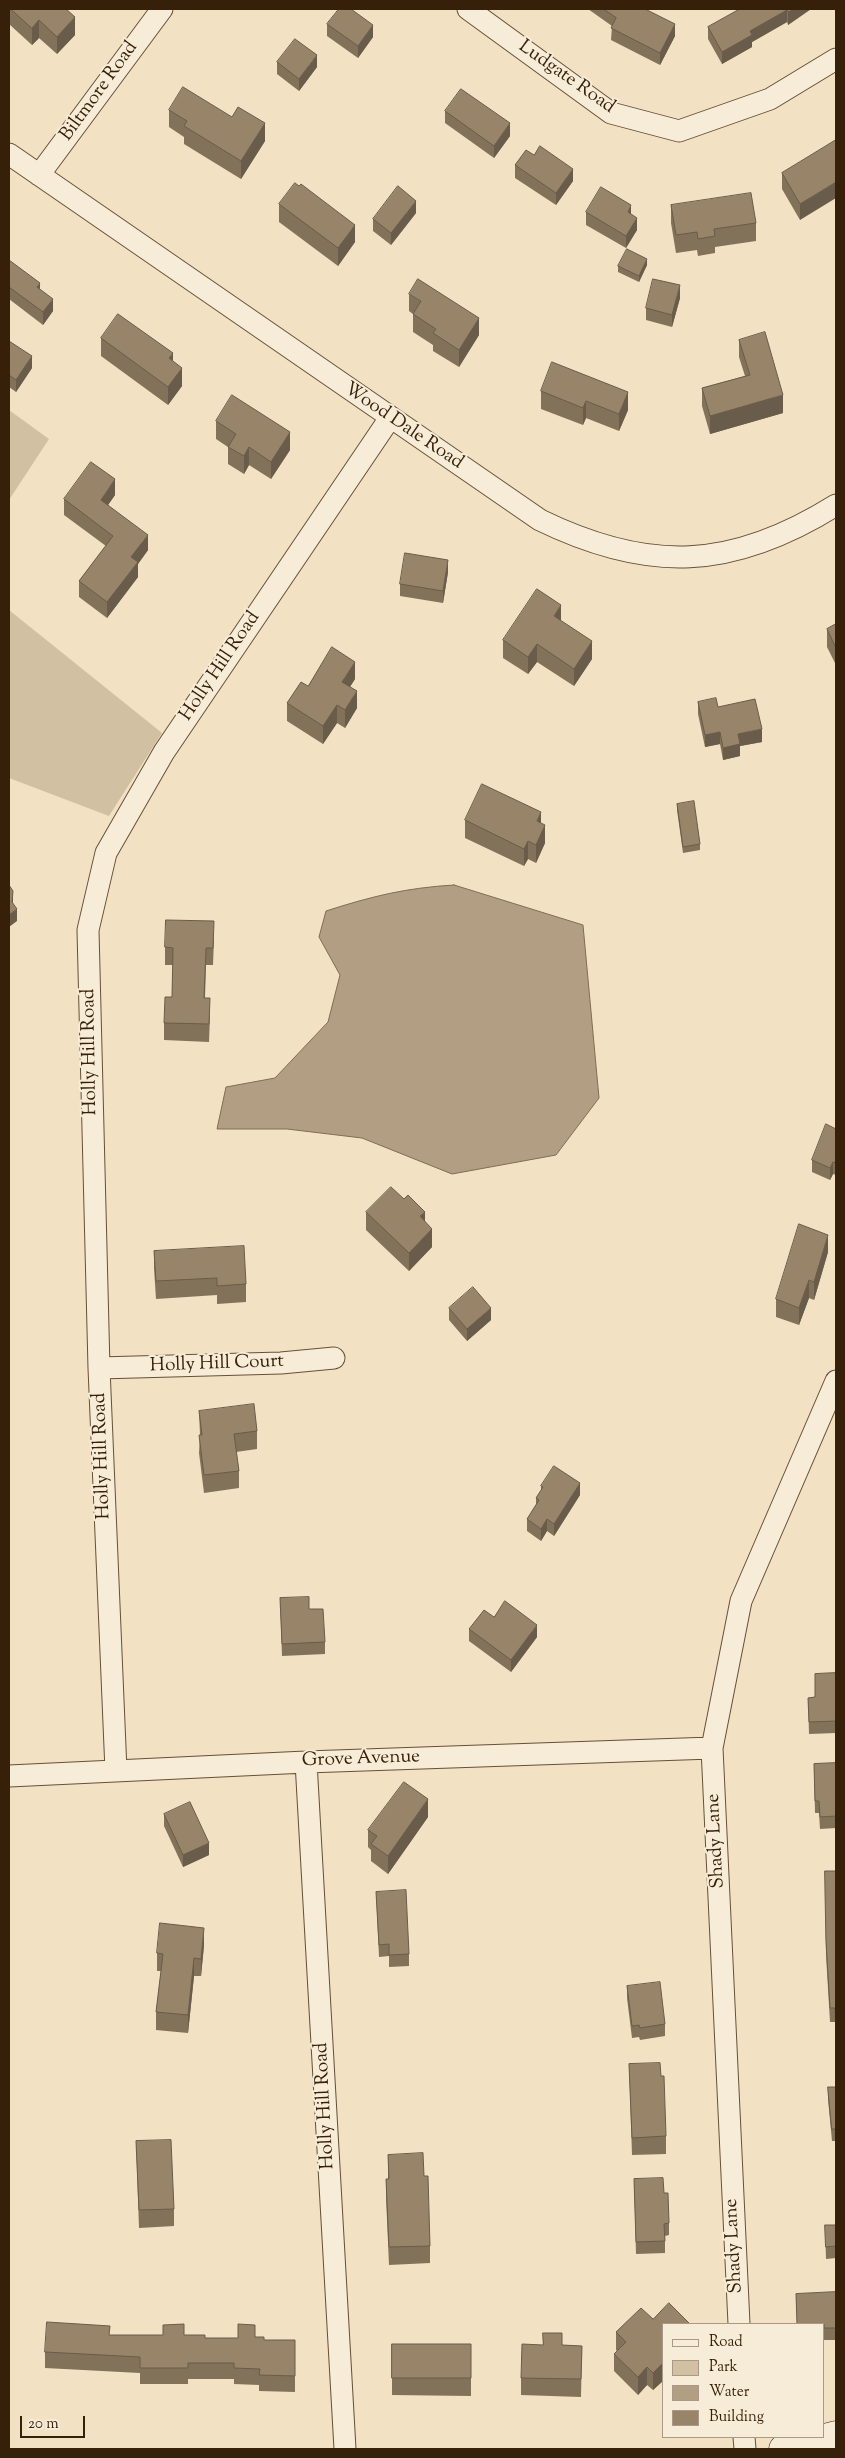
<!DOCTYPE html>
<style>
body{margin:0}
#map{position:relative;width:845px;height:2458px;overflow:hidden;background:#f2e1c2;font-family:"Sorts Mill Goudy",serif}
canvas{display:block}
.frame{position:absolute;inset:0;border:10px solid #372009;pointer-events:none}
.legend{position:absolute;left:662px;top:2323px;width:162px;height:115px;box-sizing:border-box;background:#f7ecd7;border:1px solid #aa9a85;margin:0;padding:6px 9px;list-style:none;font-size:15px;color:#372009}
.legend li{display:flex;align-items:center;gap:10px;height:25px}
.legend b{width:25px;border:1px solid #aa9a85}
.scale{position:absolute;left:20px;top:2416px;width:65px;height:22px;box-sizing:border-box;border:2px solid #372009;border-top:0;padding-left:6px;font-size:15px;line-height:18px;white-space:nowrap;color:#372009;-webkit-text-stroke:4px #f7ecd7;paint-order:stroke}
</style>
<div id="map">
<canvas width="845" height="2458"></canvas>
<div class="frame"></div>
<ul class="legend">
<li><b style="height:6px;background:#f7ecd7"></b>Road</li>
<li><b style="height:14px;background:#d2c0a3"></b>Park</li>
<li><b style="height:14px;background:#b29f83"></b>Water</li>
<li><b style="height:14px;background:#988469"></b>Building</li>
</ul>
<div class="scale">20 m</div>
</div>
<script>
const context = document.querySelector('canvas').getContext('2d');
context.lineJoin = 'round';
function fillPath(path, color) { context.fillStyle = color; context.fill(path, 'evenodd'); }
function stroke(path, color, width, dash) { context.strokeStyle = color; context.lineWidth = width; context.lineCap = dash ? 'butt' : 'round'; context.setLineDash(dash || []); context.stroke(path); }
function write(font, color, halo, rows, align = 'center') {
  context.font = font + ' "Sorts Mill Goudy",serif'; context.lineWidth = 4; context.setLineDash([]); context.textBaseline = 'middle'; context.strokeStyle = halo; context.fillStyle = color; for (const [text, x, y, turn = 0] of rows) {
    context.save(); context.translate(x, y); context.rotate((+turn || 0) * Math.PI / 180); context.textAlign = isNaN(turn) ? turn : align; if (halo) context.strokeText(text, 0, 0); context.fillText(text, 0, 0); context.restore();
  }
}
fillPath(new Path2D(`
 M9 410 49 439 9 500Z
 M9 610 162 733 109 816 9 778Z`), '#d2c0a3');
const water = new Path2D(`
 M454 885 583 925 599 1098 556 1155 452 1174 362 1138 287 1129H217L226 1087 275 1078 328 1022 340 975 319 937 326 911C373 896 405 888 454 885Z`);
fillPath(water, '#b29f83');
stroke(water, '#816c52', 1);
const street = new Path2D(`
 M468 9 611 113 679 131 770 99 836 59
 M9 154 540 520C649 573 732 570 836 505
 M39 175 162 9
 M99 1368 281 1363 334 1358
 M306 1762 345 2449
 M116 1771 99 1368 88 930 106 853 164 752 390 418
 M9 1776 306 1762 712 1748
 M739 2324 712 1748 741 1601 836 1381
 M744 2437 745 2449`);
const secondary = new Path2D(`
 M783 2449 836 2435`);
stroke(street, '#665037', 23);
stroke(secondary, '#372009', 29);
stroke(street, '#f7ecd7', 21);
stroke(secondary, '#f7ecd7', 28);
fillPath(new Path2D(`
 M9 9H66L75 35 57 54 39 38 32 45 9 24Z
 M588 9H645L675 36 660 65 611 40 612 26Z
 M740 9H811L788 25 787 22 752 42V47L722 64 708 39V27Z
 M327 24 373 37 358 58 327 36Z
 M277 62 317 67 299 91 277 74Z
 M169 110 265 141 241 179 184 144V137L169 127Z
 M445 111 510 136 494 158 445 123Z
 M836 140 800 220 782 189V173Z
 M534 155 573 181 556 205 515 178V165Z
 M279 204 355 242 338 266 279 222Z
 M671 205 756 223V241L715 247V253L698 256 697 250 676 253 671 223Z
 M586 212 631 214 637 230 626 248 586 225Z
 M416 213 391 245 373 231V219Z
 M9 260 40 290 53 311 43 325 9 299Z
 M647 265 639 282 618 272V266Z
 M409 294 479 335 459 367 433 351V345L413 332V314L409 311Z
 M680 298 672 327 646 320V308Z
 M101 338 173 362 182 386 168 405 101 356Z
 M739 340 783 413 710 434 702 406V388L745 376 739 357Z
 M9 341 32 368 16 392 9 387Z
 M541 391 628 410 619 431 586 418 583 425 541 409Z
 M216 421 290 450 271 479 249 465 244 474 228 464V447L216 439Z
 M115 495 108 505 148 550 138 564V577L107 618 79 597V581L106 546 64 515V499Z
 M448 572 443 603 400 596V584Z
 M561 621 592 659 574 686 537 662 528 674 503 658V640Z
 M836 624V665L827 647V629Z
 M355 679 350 687 357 708 345 728 337 723 323 744 287 721V703L308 686Z
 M698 702 718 707 762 742 740 746V756L723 760 720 744 705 747 698 714Z
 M677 804 700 844V850L683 853 677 810Z
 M465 820 541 823 545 843 536 863 528 859 524 866 465 838Z
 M214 939 213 965H206L205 998 210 1016 209 1042 164 1040V1023L172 997 173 965H165V947Z
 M836 1129V1175L833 1174 830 1180 812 1172V1160Z
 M404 1199 425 1221 432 1247 409 1271 366 1230V1212Z
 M154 1251 246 1284V1302L217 1304V1295L156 1299 154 1268Z
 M828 1252 814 1300 809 1298 799 1325 776 1317V1299Z
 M449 1308 491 1320 467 1341 449 1320Z
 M199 1411 257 1431V1449L236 1452 239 1471V1488L204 1493 199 1453 200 1435Z
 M541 1486 580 1495 554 1536 547 1531 541 1541 527 1531V1519L536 1505V1498L541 1491Z
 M280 1598 325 1642V1654L282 1656Z
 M494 1617 537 1637 511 1672 469 1641V1629Z
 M836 1673V1733L809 1734 808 1698 815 1697V1674Z
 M836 1763V1828L820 1829 819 1813H815L814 1764Z
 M164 1814 209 1855 183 1867 164 1826Z
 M428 1817 388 1874 371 1861V1850L368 1847V1830Z
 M825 1871H836V2041L835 2022H830L826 1955Z
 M376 1892 409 1954V1966L389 1967V1956L379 1957Z
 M204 1945 201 1976H194L188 2033 156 2030V2012L161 1971H157V1953Z
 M627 1986 665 2024V2036L640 2040 639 2037 632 2038 627 1998Z
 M629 2064 666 2136V2154L632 2155Z
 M828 2087H836V2144V2141H832L828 2099Z
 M136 2141 174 2209V2226L139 2228Z
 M388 2155 424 2176 430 2246V2263L389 2265 386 2197V2179H388Z
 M634 2179 664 2193 669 2223V2235L665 2236V2253L636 2254Z
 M825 2225H836V2258L826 2259Z
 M836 2292V2340H824V2324H797L796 2294Z
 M653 2319 664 2324V2380L653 2390 647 2385 638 2395 614 2371V2354L617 2351 616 2350V2332Z
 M110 2335H184L205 2338H238L255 2337 264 2340H295V2392L259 2391V2385L234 2384V2379H188V2384H140V2373L45 2368V2352Z
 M392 2344H471V2396L392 2395Z
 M562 2345 582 2346 581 2397 521 2395V2378Z`), '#83725a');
fillPath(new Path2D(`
 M794 9H811L788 25V12Z
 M787 10V22L752 42V47L722 64V52L750 31Z
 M75 17V35L57 54V37Z
 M39 20V38L32 45V28Z
 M675 24V36L660 65V53Z
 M373 25V37L358 58V46Z
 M317 55V67L299 91V79Z
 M265 123V141L241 179V161Z
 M510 123V136L494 158V146Z
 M573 169V181L556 205V193Z
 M836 182V198L800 220V204Z
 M416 201V213L391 245V233Z
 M631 205V217L628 212Z
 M637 218V230L626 248V236Z
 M355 225V242L338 266V248Z
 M647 259V265L639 282V276Z
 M40 283V295L37 287Z
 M680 285V298L672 327V315Z
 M53 299V311L43 325V312Z
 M479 318V335L459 367V350Z
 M173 353V370L169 358Z
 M32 356V368L16 392V380Z
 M182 368V386L168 405V387Z
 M628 392V410L619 431V414Z
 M783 395V413L710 434V416Z
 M586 401V418L583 425V408Z
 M290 432V450L271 479V462Z
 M249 447V465L244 474V456Z
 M115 479V495L101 515V500Z
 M148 535V550L138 564V577L107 618V602L131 557Z
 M448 560V572L443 603V591Z
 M561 605V622L554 616Z
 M592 641V659L574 686V669Z
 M537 644V662L528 674V657Z
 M355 662V679L342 699V682Z
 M357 691V708L345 728V710Z
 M337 705V723L323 744V726Z
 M762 729V742L740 746V756L723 760V748L738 734Z
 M720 732V744L705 747V735Z
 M541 812V830L537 821Z
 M545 825V843L536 863V845Z
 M528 841V859L524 866V849Z
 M13 891V903L12 913 17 909V921L9 927V915Z
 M833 1162V1174L830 1180V1168Z
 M425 1212V1229L420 1216Z
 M432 1229V1247L409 1271V1253Z
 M828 1235V1252L814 1300V1282Z
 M809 1280V1298L799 1325V1308Z
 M491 1308V1320L467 1341V1329Z
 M580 1483V1495L554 1536V1524Z
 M547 1519V1531L541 1541V1529Z
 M537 1625V1637L511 1672V1660Z
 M428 1799V1817L388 1874V1856Z
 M209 1843V1855L183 1867V1855Z
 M204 1928V1945L201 1976V1959Z
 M194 1958V1976L188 2033V2015Z
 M664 2362V2380L653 2390V2373Z
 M647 2367V2385L638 2395V2377Z`), '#6a5c4a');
const building = new Path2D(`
 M11 9H66L75 17 57 37 39 20 32 28Z
 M339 9H351L373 25 358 46 327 24Z
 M604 9H645L675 24 660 53 611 28 616 18Z
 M740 9H794L788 12 787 10 750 31 752 35 722 52 708 27Z
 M295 39 317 55 299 79 277 62Z
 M183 87 232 117 238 107 265 123 241 161 184 126 187 121 169 110Z
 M461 89 510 123 494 146 445 111Z
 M836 140V182L800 204 782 173Z
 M540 146 573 169 556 193 515 165 526 150 534 155Z
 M295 183 299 186 301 184 355 225 338 248 279 204Z
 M398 186 416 201 391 233 373 219Z
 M601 187 631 205 628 212 637 218 626 236 586 212Z
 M751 193 756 223 714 229 715 236 698 239 697 232 676 235 671 205Z
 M627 249 647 259 639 276 618 266Z
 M9 260 40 283 37 287 53 299 43 312 9 287Z
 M418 279 479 318 459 350 433 333 436 329 413 314 421 301 409 294Z
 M653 279 680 285 672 315 646 308Z
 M118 314 173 353 169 358 182 368 168 387 101 338Z
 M765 332 783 395 710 416 702 388 750 375 739 340Z
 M9 341 32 356 16 380 9 375Z
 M552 362 628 392 619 414 586 401 583 408 541 391Z
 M232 395 290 432 271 462 249 447 244 456 228 447 236 434 216 421Z
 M91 462 115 479 101 500 148 535 131 557 138 562 107 602 79 581 113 536 64 499Z
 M405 553 448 560 443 591 400 584Z
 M537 589 561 605 554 616 592 641 574 669 537 644 528 657 503 640Z
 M836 624V648L827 629Z
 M332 647 355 662 342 682 357 691 345 710 337 705 323 726 287 703 301 682 308 686Z
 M716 698 718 707 755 699 762 729 738 734 740 744 723 748 720 732 705 735 698 702Z
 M482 784 541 812 537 821 545 825 536 845 528 841 524 849 465 820Z
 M694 801 700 844 683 847 677 804Z
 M9 885 13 891 12 902 17 909 9 915Z
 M166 920 214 921 213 948H206L204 998H210L209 1024 164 1023 165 997H172L173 948 165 947Z
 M826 1124 836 1129V1163L833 1162 830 1168 812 1160Z
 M391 1187 404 1199 408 1195 425 1212 420 1216 432 1229 409 1253 366 1212Z
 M799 1224 828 1235 814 1282 809 1280 799 1308 776 1299Z
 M244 1246 246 1284 217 1286V1278L156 1281 154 1251Z
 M473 1287 491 1308 467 1329 449 1308Z
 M254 1404 257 1431 234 1434 239 1471 204 1475 199 1435H202L199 1411Z
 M554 1466 580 1483 554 1524 547 1519 541 1529 527 1519 539 1500 536 1498 543 1487 541 1486Z
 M309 1597V1609H323L325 1642 282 1644 280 1598Z
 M505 1601 537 1625 511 1660 469 1629 484 1610 494 1617Z
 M836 1673V1721L809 1722 808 1698 815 1697V1674Z
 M836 1763V1816L820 1817 819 1801H815L814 1764Z
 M404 1782 428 1799 388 1856 371 1844 377 1836 368 1830Z
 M190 1802 209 1843 183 1855 164 1814Z
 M825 1871H836V2027L835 2008H830L826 1941Z
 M406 1890 409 1954 389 1955V1944L379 1945 376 1892Z
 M160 1923 204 1928 201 1959 194 1958 188 2015 156 2012 163 1954 157 1953Z
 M660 1982 665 2024 640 2028 639 2025 632 2026 627 1986Z
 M660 2063 661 2076H664L666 2136 632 2138 629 2064Z
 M828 2087H836V2132V2129H832Z
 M171 2140 174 2209 139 2210 136 2141Z
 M423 2153 424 2176H428L430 2246 389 2247 386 2179H389L388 2155Z
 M663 2178 664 2193H668L669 2223 664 2224 665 2241 636 2242 634 2179Z
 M825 2225H836V2246L826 2247Z
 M836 2292V2328H824V2324H797L796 2294Z
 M669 2303 690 2324H664V2362L653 2373 647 2367 638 2377 614 2354 626 2342 616 2332 641 2308 653 2319Z
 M47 2322 110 2326 109 2335H163V2325L184 2324V2335H205V2338H238V2324L255 2325V2337H264V2340H295V2376L259 2375 260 2369 234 2368V2363H188V2368H140V2357L45 2352Z
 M543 2333H562V2345L582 2346 581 2379 521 2378 522 2344 543 2345Z
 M392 2344H471V2378H392Z`);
fillPath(building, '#988469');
stroke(building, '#6a5c4a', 1);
write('19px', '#372009', '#f7ecd7', [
 ["Ludgate Road",566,78,35],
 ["Biltmore Road",100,92,-54],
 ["Wood Dale Road",403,427,34],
 ["Holly Hill Road",221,667,-56],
 ["Holly Hill Road",91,1052,-91],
 ["Holly Hill Court",217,1365,-2],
 ["Holly Hill Road",103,1456,-92],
 ["Grove Avenue",361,1760,-2],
 ["Shady Lane",717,1841,-93],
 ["Holly Hill Road",326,2106,-93],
 ["Shady Lane",735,2246,-93]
]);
</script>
